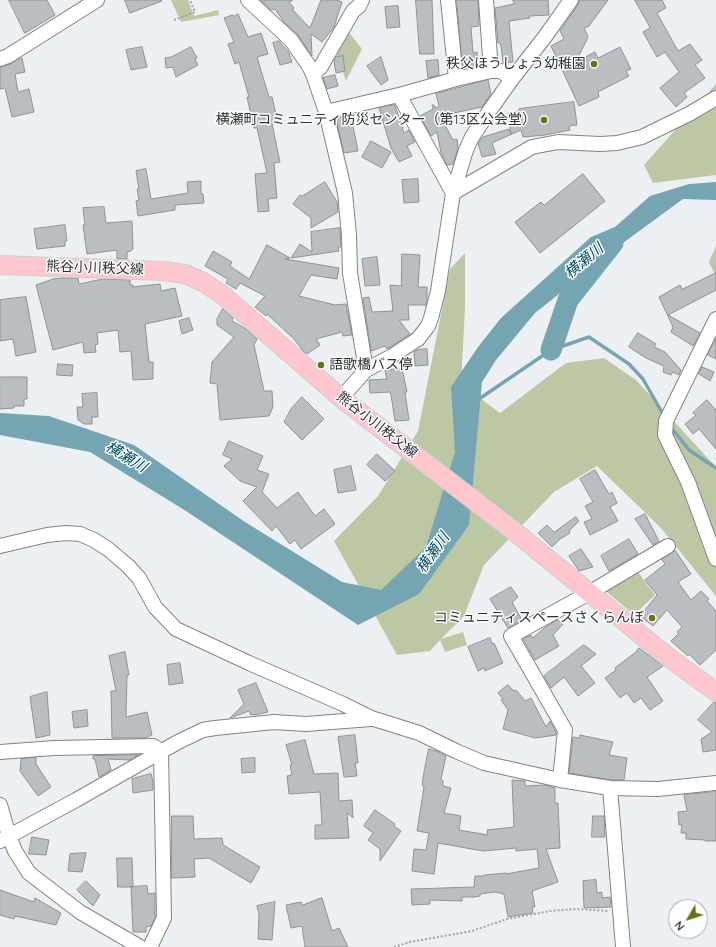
<!DOCTYPE html>
<meta charset="utf-8">
<style>
body{margin:0}
#map{position:relative;width:716px;height:947px;overflow:hidden;background:#edf0f3;font-family:Quicksand,sans-serif}
canvas{display:block}
.north{position:absolute;left:668px;top:899px;width:40px;height:40px;box-sizing:border-box;background:#fbfdff;border:1px solid #a9abad;border-radius:50%;rotate:231deg;font-size:11px;font-weight:700;line-height:16px;text-align:center;color:#2f3131}
.north::after{content:'';display:block;margin:auto;width:14px;height:18px;background:#6c6e11;clip-path:polygon(50% 0,100% 100%,50% 72%,0 100%)}
</style>
<div id="map">
<canvas width="716" height="947"></canvas>
<div class="north">N</div>
</div>
<script>
const context = document.querySelector('canvas').getContext('2d');
context.lineJoin = 'round';
function fillPath(path, color) { context.fillStyle = color; context.fill(path, 'evenodd'); }
function stroke(path, color, width, dash) { context.strokeStyle = color; context.lineWidth = width; context.lineCap = dash ? 'butt' : 'round'; context.setLineDash(dash || []); context.stroke(path); }
function write(font, color, halo, rows, align = 'center') {
  context.font = font + ' Quicksand,"Noto Sans JP",sans-serif'; context.lineWidth = 3; context.setLineDash([]); context.textBaseline = 'middle'; context.strokeStyle = halo; context.fillStyle = color; for (const [text, x, y, turn = 0] of rows) {
    context.save(); context.translate(x, y); context.rotate((+turn || 0) * Math.PI / 180); context.textAlign = isNaN(turn) ? turn : align; if (halo) context.strokeText(text, 0, 0); context.fillText(text, 0, 0); context.restore();
  }
}
fillPath(new Path2D(`
 M171 0H188L194 16 218 10 219 15 181 22Z
 M348 31 362 49 346 81 337 54Z
 M716 84V175L653 183 644 165Z
 M716 246V277L709 262Z
 M465 253V308L461 384 500 413 566 363 604 358 636 380 716 467V596L661 528 597 466 554 492 484 565 464 616 441 639 463 632 467 645 445 652 440 640 430 651 397 655 334 541 378 496 418 431 450 269Z
 M635 568 655 595 634 615 601 587Z`), '#bcc8a4');
fillPath(new Path2D(`
 M716 182V200L683 199 627 240 535 313 496 360 482 382 469 525 419 594 358 625 186 511 90 452 0 435V413L49 416 134 445 245 522 342 582 381 590 426 547 455 452 451 387 478 347 501 318 591 237 615 227 650 196 689 184Z`), '#75a5b2');
stroke(new Path2D(`
 M476 401 551 350 589 337 629 364 643 379 664 416
 M670 426 689 450 716 468`), '#75a5b2', 3.5);
stroke(new Path2D(`
 M551 350 568 300 613 243`), '#75a5b2', 21);
const building = new Path2D(`
 M9 0H47L55 15 25 33Z
 M125 0H161L162 1 130 13Z
 M261 0H293L289 2 294 8 292 9 310 28 321 0H336L342 2 334 27 322 42 311 34 312 56 298 35 284 22 275 9 271 10Z
 M416 0H432L434 54H420Z
 M457 0H478L479 26 471 27 473 53 477 52 478 65 463 69Z
 M513 0H548L549 15 529 16 530 18 509 21 513 62 503 63 501 46 500 43H498L495 8 514 4Z
 M579 0H608L589 26 584 28 588 37 576 62 595 52 598 58 620 47 631 69 626 71 629 76 598 92 599 97 579 106 551 46 564 39 560 31 578 5Z
 M635 0H662L666 8 657 13 678 51 690 44 702 60 695 65 705 78 684 93 687 97 676 107 660 88 679 72 665 52 657 57 643 32 650 28Z
 M398 6 400 27 387 28 385 7Z
 M238 14 248 37 261 33 268 54 257 57 269 97H272L278 123 272 124 280 162 274 163 277 198 268 199 269 211 258 212 255 174 267 173 257 128H254L247 97H249L239 62 235 64 228 44 234 42 224 18 232 15 234 16Z
 M279 41 289 53 292 62 280 65 273 43Z
 M142 47 147 67 131 70 126 50Z
 M191 47 197 58 195 59 198 65 176 77 173 67 166 68 165 58 171 57Z
 M343 56 345 71 336 73 334 61 336 57Z
 M381 57 388 80 381 85 367 66Z
 M20 58H22L25 72 15 74 18 92 29 89 34 112 12 117 5 88 0 89V67L11 64Z
 M438 60 439 75 428 78 426 61Z
 M335 75 338 86 327 89 323 78Z
 M488 80 491 94 482 107 440 116 453 140 457 139 458 148 453 164 447 165 441 153 437 132 431 136 420 116 433 109 432 105H434L436 108 439 106 436 94Z
 M574 102 577 125 569 126 570 130 545 135 523 137 521 130 492 143 496 154 482 157 478 143 483 137 509 129 511 134 508 113 519 111V109Z
 M395 105 404 133 409 130 415 142 407 146 412 156 399 162 391 148 379 108Z
 M351 116 358 151 344 153 336 119Z
 M371 141 391 152 382 168 362 157Z
 M146 169 151 199 188 193 187 182 201 181V194H203L204 203 175 205V210L138 216 136 201 139 200 137 189H139L136 171Z
 M583 174 605 201 540 253 515 222 541 202 544 205Z
 M418 179 419 202 404 203 402 180Z
 M325 182 337 202 338 212 311 228V218L293 204 300 195 302 196Z
 M104 207 106 223 132 221 133 249 131 251 127 252V259H117V250L87 254 83 225H85L83 208Z
 M65 225 67 241H65V246L37 249 34 229Z
 M340 228 341 247H338L339 251 291 258 300 244 312 252 311 232Z
 M267 245 290 258 285 259 339 268 337 279 311 275 299 296 335 305 346 304 352 335 343 336 342 332 316 339 320 345 307 354 303 351 294 339 267 314 266 316 255 307 265 296 240 283 236 289 226 283 228 279 205 266 213 251 232 262 230 266 249 279Z
 M402 254 420 255 418 287H427V299L426 305H408L409 320H399L410 334 387 349 385 346 371 351 363 298 369 297 372 312 393 311 390 285 401 286Z
 M377 257 380 285 365 286 362 259Z
 M716 273V290L668 315 700 333 693 346 671 332 673 327 659 297 680 285 682 289Z
 M63 278H78L79 284 103 279 130 280V285H133L132 287 160 284 161 291 175 288 182 316 145 324 149 362H153V379L133 380 131 351 120 352 118 330 97 333 98 344 95 345 96 352 84 353 83 342 53 350 36 285 53 279Z
 M26 297 36 352 16 356 13 339 0 341V300Z
 M223 309 233 318 232 321 246 329 257 339 254 345 264 391H272L273 407 269 416 220 420 217 384 210 383 212 362 234 337 217 325V319Z
 M189 318 193 330 182 334 179 321Z
 M638 333 656 344 654 347 665 352 681 370 679 375 673 372 671 375 663 372 664 366 646 358 629 347Z
 M716 338V359L708 355Z
 M427 349 428 365 415 366 414 352 417 350Z
 M58 364 73 365 72 376 57 375Z
 M702 367 714 372 710 381 699 374Z
 M402 368 407 392H405L409 420 395 421 391 395 390 392 370 393 369 380 387 379 385 371Z
 M0 377H27V399H24V406H14V408L0 409Z
 M97 393 98 417H92V424H84L78 420 77 407H83L82 394Z
 M302 397 324 419 302 440 284 422 291 409Z
 M707 400 716 410V449L699 429 693 434 685 424 696 415 693 413Z
 M229 441 263 456 257 470 269 474 262 492 277 508 298 492 315 516 324 509 335 524 301 549 295 540 290 544 276 526 272 531 243 501 257 487 240 481 224 466 232 459 223 455Z
 M377 454 395 471 385 481 367 465Z
 M351 466 356 490 338 493 334 470Z
 M595 470 609 494 612 492 617 503 610 507 618 521 590 535 584 522 592 519 585 506 593 502 580 479Z
 M645 514 659 541 653 545 635 519Z
 M576 517 579 521 569 531 570 533 560 539 552 547 538 533 547 525 554 532Z
 M629 539 638 554 609 571 601 556Z
 M581 549 593 567 579 571 569 556Z
 M675 550 691 574 678 582 691 600 701 591 709 599 707 601 716 611V650L700 665 689 654 688 656 671 641 679 633 677 632 682 627 667 610 653 626 640 616 657 595 645 580 665 564 662 559Z
 M511 587 518 597 512 602 522 620 508 628 490 599Z
 M558 620 563 624 553 635 559 646 535 660 523 639 531 635 533 638 544 628Z
 M490 638 492 644 494 643 503 663 485 671 484 668 478 671 468 647Z
 M584 645 596 654 581 666 595 683 578 696 564 677 551 688 544 676Z
 M639 648 663 666 647 677 663 701 650 710 641 698 634 703 627 693 620 698 605 678 616 670 615 668 636 652Z
 M125 652 129 675H127L126 717 147 712 152 735 145 738H112L111 691H116L109 656Z
 M180 663 183 683 169 685 167 665Z
 M256 683 268 712 254 715V714L251 715 249 711 230 718 244 704 238 690Z
 M508 685 514 691 516 690 525 701 531 698 546 727 550 721 556 732V735L535 738 503 729 508 710 501 700 503 699 498 693Z
 M47 692 50 735 36 738 30 697Z
 M714 702H716V750L703 752 701 739 712 732 698 720Z
 M87 710 88 726 74 728 72 712Z
 M355 735 358 763H355L357 776 344 777 338 737Z
 M580 735 613 742 609 755 627 758 624 780H611L569 773 573 737 580 738Z
 M305 740 314 774 338 773 339 801 352 800 353 818 347 813 349 838 315 839V825H322L320 792 289 794 287 776 292 775 290 765H292L286 745Z
 M429 749 436 751 446 756 441 779 443 781V786L451 788 444 813 461 816 459 830 488 835 487 830 514 827 512 780 525 781V786L545 785 555 788V803H558L560 848 546 849 558 882 532 891 535 907H532L533 913 508 917 504 894 495 892 480 894V896L473 897H462V901L430 900V904L412 905 411 889 474 887 475 876H484V875L506 873V874L539 868 537 849 516 851V848L483 851 438 843 434 874 412 871 414 849 426 850 429 833 417 831 424 787 422 785 424 772Z
 M138 755 130 760 108 759 111 770 99 777 95 759H93V756Z
 M36 758V764L51 787 38 796 20 771 21 759Z
 M255 758V772L242 773 241 759Z
 M151 774 153 781V790L133 793 132 779Z
 M716 792V841H705V840L686 839V833H681L682 825H679L678 812 687 811 684 795Z
 M375 810 395 824 394 826 401 831 380 861V849L368 840 373 833 364 826Z
 M172 816H193L194 839 222 838 223 845 260 867 251 883 209 858 194 859 195 877 172 878Z
 M593 816H604L605 837H592Z
 M32 837 49 840 46 855 29 854Z
 M86 853 82 872 68 871 70 854Z
 M117 858H132L133 887H118Z
 M596 880 597 893 602 892V898L610 897 611 907 584 908 583 881Z
 M86 881 100 895 93 906 77 890Z
 M147 886 148 894 155 893V918L151 926 146 927V932H133L131 887Z
 M0 890 34 902 35 898 61 913 56 925 15 916 14 919 0 915Z
 M322 898 332 931 339 928 348 947H305L302 926 291 928 286 905 301 902 302 905Z
 M275 902 272 940 258 939 259 914 257 906Z`);
fillPath(building, '#bbbec0');
stroke(building, '#8f9294', 1);
const minor = new Path2D(`
 M248 0 291 40 309 66 313 74 326 112 345 193 349 235 350 273 366 370
 M448 0 456 79
 M486 0 491 71
 M0 59 8 56 97 0
 M313 74 320 68 353 11 359 6 362 0
 M399 95 453 193
 M326 112 403 94 456 79 491 71H501L512 79
 M453 193 532 147 558 142 600 144 617 143 642 137 689 114 716 98
 M716 319 666 421 665 435 688 482 716 559
 M341 398 366 370 392 356 418 339 428 326 431 318 438 291 453 193 466 150 472 137 490 110 512 79 544 38 571 0
 M0 546 47 535 66 533 80 534 94 540 108 549 128 566 139 578 155 607 176 629 249 663 343 704 371 718 419 733 458 752 484 763 560 780 610 788 658 789 716 783
 M0 752 54 748 153 746 161 751
 M560 780 565 730 511 636 589 593 668 546
 M610 788 623 947
 M0 805 9 836 15 851 29 873 80 912 140 947
 M0 841 76 800 178 742 203 730 215 728 274 722 306 724 371 719
 M150 947 164 918 161 751`);
const major = new Path2D(`
 M0 265 163 271 185 274 203 282 224 296 341 398 515 532 668 657 716 692`);
stroke(minor, '#808385', 16);
stroke(major, '#cdcece', 20);
stroke(new Path2D(`
 M174 20 195 12 190 0
 M394 947 410 942 472 931 507 919 550 911 576 909 608 911`), '#a0a3a5', 2, [2, 2]);
stroke(minor, '#fff', 14);
stroke(major, '#fec7ce', 18);
for (const [x, y, r, color] of [
 [594,64,4,"#6c6e11"],
 [544,120,4,"#6c6e11"],
 [321,365,4,"#6c6e11"],
 [652,618,4,"#6c6e11"]
]) { const dot = new Path2D(); dot.arc(x, y, r, 0, 2 * Math.PI); context.fillStyle = color; context.fill(dot); stroke(dot, '#fbfdff', 1.5); }
write('14px', '#2f3131', '#fbfdff', [
 ["秩父ほうしょう幼稚園",586,64],
 ["横瀬町コミュニティ防災センター（第13区公会堂）",536,120],
 ["語歌橋バス停",329,365,"left"],
 ["コミュニティスペースさくらんぼ",644,618]
], 'right');
write('14px', '#2f3131', '#fbfdff', [
 ["熊谷小川秩父線",95,268,2],
 ["熊谷小川秩父線",377,425,38]
]);
write('italic 15px', '#004b5a', '#fbfdff', [
 ["横瀬川",584,261,-40],
 ["横瀬川",126,457,31],
 ["横瀬川",433,553,-55]
]);
</script>
